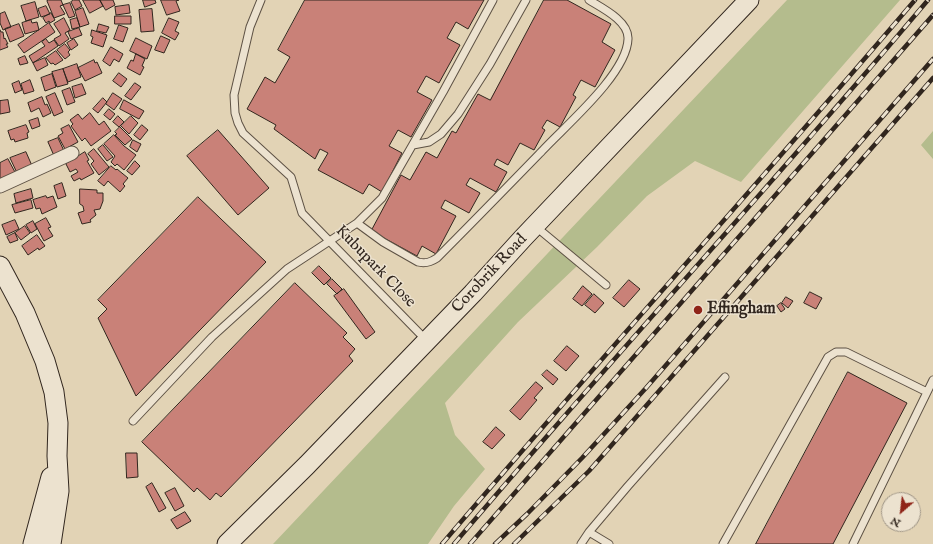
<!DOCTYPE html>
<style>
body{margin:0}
#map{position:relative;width:933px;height:544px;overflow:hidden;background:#e2d3b5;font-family:"IM FELL English",serif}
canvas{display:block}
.north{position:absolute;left:881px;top:492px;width:40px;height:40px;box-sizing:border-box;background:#ece2cf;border:1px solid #a19788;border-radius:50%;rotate:208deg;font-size:11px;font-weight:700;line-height:16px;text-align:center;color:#31261e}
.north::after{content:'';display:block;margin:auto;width:14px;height:18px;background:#8f2418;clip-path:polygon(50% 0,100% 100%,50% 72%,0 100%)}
</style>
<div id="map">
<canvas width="933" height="544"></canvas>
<div class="north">N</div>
</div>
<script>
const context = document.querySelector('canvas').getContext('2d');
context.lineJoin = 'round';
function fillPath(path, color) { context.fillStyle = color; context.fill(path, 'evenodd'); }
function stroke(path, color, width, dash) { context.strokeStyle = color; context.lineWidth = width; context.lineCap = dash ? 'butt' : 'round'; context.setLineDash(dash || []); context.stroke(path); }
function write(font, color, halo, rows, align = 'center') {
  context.font = font + ' "IM FELL English",serif'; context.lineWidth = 3; context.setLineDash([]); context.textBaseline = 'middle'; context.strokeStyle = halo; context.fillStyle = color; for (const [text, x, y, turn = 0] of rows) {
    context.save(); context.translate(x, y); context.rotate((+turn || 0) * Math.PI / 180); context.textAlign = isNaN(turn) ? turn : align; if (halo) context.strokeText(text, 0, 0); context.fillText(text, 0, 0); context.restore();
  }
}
fillPath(new Path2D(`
 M787 0H900L741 182 695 161 647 196 597 247 518 322 445 403 455 435 485 469 454 506 428 544H273Z
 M933 131V159L921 145Z`), '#b4bc8d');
const building = new Path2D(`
 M49 0H61L63 5 60 6 65 14 54 18 47 1Z
 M74 0H79L82 6 75 10 71 2Z
 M83 0H100L103 6 90 13Z
 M100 0H113L115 5 106 10Z
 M143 0H155L156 3 145 7Z
 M161 0H179L176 1 180 11 167 15Z
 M305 0H484L468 29 456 22 447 38 460 45 439 83 426 76 417 92 432 100 411 137 398 130 389 146 402 153 382 192 369 184 363 194 318 170 328 153 320 149 315 159 274 129 276 125 247 109 265 77 275 83 290 57 278 50Z
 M544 0H567L611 24 602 42 615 50 595 87 581 80 573 95 576 97 560 127 547 120 542 128 545 130 534 150 520 143 508 165 497 159 494 165 507 172 496 192 470 178 466 185 480 193 469 213 445 200 441 208 456 216 436 254 422 246 417 256 371 231 401 175 410 180 426 152 437 158 452 131 456 133 478 94 490 100Z
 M35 2 39 17 26 21 21 6Z
 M70 3 75 16 69 18 63 5Z
 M129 5 130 13 116 15 115 7Z
 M46 6 50 14 41 17 38 9Z
 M83 8 89 24 80 27 75 11Z
 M152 9 154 31 141 32 139 10Z
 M5 12 11 27 3 30 0 23V14Z
 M51 13 55 20 50 23 49 21 46 23 43 18Z
 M115 16H131V24H115Z
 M64 18 70 30 65 33 69 39 59 46 54 39 61 35 54 24Z
 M77 18 80 27 72 29 70 20Z
 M169 18 179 22 175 31 179 33 175 40 162 33Z
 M31 20 32 23 37 22 39 30 25 34 22 23Z
 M49 23 55 32 24 53 18 45Z
 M19 24 24 36 10 42 5 29Z
 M99 24 109 27 106 33 97 31Z
 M119 25 128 28 123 42 114 39Z
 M79 28 82 35 71 39 68 32Z
 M0 30 1 32H3L4 39 5 38 8 44H6L8 47 0 50Z
 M92 30 107 35 103 47 91 43 93 37 91 36Z
 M161 36 170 40 164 53 155 50Z
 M136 38 152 46 147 59 130 51Z
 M46 39 49 43 54 40 58 46 33 63 29 56 45 46 42 42Z
 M74 39 78 45 71 50 67 43Z
 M65 44 70 50 68 52 70 55 65 59 57 50Z
 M111 47 123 54 119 62 114 59 110 66 103 61Z
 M56 51 63 60 55 65 53 63 51 64 46 58Z
 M136 54 145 59 142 66 144 67 140 75 127 68 131 60 133 61Z
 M25 56 28 63 20 65 18 59Z
 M45 58 48 65 37 71 33 63Z
 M94 60 95 63 97 62 102 73 85 81 78 68Z
 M77 64 81 77 68 82 63 69Z
 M63 69 68 84 57 87 52 72Z
 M119 73 127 79 121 87 113 81Z
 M52 74 56 87 45 91 41 78Z
 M30 80 34 91 24 94 21 84Z
 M19 81 22 90 15 93 12 84Z
 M135 83 141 87 131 100 125 96Z
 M82 84 86 94 75 98 72 87Z
 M70 88 75 102 67 105 62 91Z
 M55 93 63 112 54 116 46 97Z
 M113 93 122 99 114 110 106 104Z
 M42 97 45 105 47 104 51 113 43 117 39 108 31 112 28 103Z
 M103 98 107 102 98 113 93 109Z
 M8 100 10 112 0 114V101Z
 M124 100 144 111 139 119 120 109Z
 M109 109 115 114 110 120 104 115Z
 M90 113 99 125 104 121 111 131 91 146 85 138 82 141 71 126 73 124 70 120 78 114 82 119Z
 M118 116 124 122 119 127 113 122Z
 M131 116 138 123 129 134 121 126Z
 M38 118 40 126 32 129 29 121Z
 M26 125 29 132 27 133 28 138 15 142 14 139 11 140 8 131Z
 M69 125 78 142 65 149 58 136 63 133 61 129Z
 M142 125 148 130 140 140 134 135Z
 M120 127 132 139 125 145 115 135 117 134 115 132Z
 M218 130 269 188 238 215 187 156Z
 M114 135 124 146 136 155 124 170 117 164 115 166 111 162 115 156 104 144Z
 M58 138 65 153 55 158 48 142Z
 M133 140 141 144 137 152 130 147Z
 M103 145 113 157 107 161 98 149Z
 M94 149 109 167 99 175 91 164 94 161 88 154Z
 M26 152 33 168 18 175 10 158Z
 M85 152 89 160 87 161 94 173 81 180 80 178 74 181 71 176 78 172 76 169 70 172 66 164Z
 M8 159 16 174 0 182V163Z
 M135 161 140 166 132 175 127 171Z
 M111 166 116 170 117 169 128 178 123 184 125 186 120 192 108 181 104 186 98 181Z
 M62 183 66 196 58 199 54 186Z
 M31 189 33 198 16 203 14 194Z
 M80 189 97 190V193H103V201L100 209 94 210 96 215 90 220 91 222 82 224 78 213 84 211 83 206 80 204Z
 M46 196 47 198 53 196 57 207 42 214 40 208 36 209 33 200Z
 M198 197 266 262 136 396 98 318 107 309 98 300Z
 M31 200 33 208 15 213 12 205Z
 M46 218 51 227 48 228 53 236 44 241 35 224Z
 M15 220 19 229 6 235 2 225Z
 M33 221 37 229 31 233 26 225Z
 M25 226 30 233 21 240 15 233Z
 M15 233 18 240 10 243 7 237Z
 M37 235 45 246 39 250 38 248 28 255 22 246Z
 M319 266 331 278 324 285 312 273Z
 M332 279 342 289 337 294 327 284Z
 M629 280 640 289 624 307 613 298Z
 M295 283 347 333 343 337 355 349 349 356 353 361 221 497 216 493 210 500 197 488 194 492 142 442Z
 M583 286 592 294 582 306 573 299Z
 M344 289 375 332 366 339 334 296Z
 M810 292 822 298 816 309 804 303Z
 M594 294 604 303 595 313 585 305Z
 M786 297 793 301 788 308 782 303Z
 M781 303 785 309 781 312 777 306Z
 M567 346 579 356 566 371 554 361Z
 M547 370 558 379 553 385 542 375Z
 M848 372 907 403 833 544H756Z
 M536 382 543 388 534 398 537 400 520 420 510 411Z
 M496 427 505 435 492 449 483 442Z
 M126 453H137L138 477 127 478Z
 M152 483 166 508 159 512 146 487Z
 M175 488 184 506 175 511 165 493Z
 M185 512 191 521 177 529 171 520Z`);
fillPath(building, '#c98178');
stroke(building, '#31261e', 1);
const lane = new Path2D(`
 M261 0 250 27 234 95 235 113 238 123 243 133 291 177 302 213 427 341
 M413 145 429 142 441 134 458 114 490 64 526 0
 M357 223 383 242 418 262C426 264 431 262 437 258 473 222 507 187 542 151 565 126 627 74 628 39 629 21 602 8 589 0
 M535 226 606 285
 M133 421 212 337 287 269 357 223 382 198 443 92 493 0
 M589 532 609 544
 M581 544 589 532 628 486 725 377
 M723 544 828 357 836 352H846L927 392
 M853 544 933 380`);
const street = new Path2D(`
 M0 186 72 153`);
const secondary = new Path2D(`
 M0 266 25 313 45 361 54 392 58 423 57 456 59 491 51 544
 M33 544 51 477
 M227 544 307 465 473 293 523 238 749 0`);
stroke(lane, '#5d5144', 9);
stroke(street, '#5d5144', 15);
stroke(secondary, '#31261e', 21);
stroke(lane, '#ece2cf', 7);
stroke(street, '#ece2cf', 13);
stroke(secondary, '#ece2cf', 19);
const rail = new Path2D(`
 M442 544C598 361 759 183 915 0
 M454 544C609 361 773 184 928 0
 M470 544 933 15
 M495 544 527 514 582 458 646 388 933 59
 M514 544 589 471 933 78`);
stroke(rail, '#31261e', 4.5);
stroke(rail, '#ece2cf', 3, [9]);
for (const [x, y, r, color] of [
 [698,310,5,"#8f2418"]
]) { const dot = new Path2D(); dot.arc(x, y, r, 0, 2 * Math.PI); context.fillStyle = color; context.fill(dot); stroke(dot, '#ece2cf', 1.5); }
write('16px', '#31261e', '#ece2cf', [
 ["Kubupark Close",375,267,46],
 ["Corobrik Road",490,274,-47]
]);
write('bold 16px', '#31261e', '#ece2cf', [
 ["Effingham",707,310]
], 'left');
</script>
